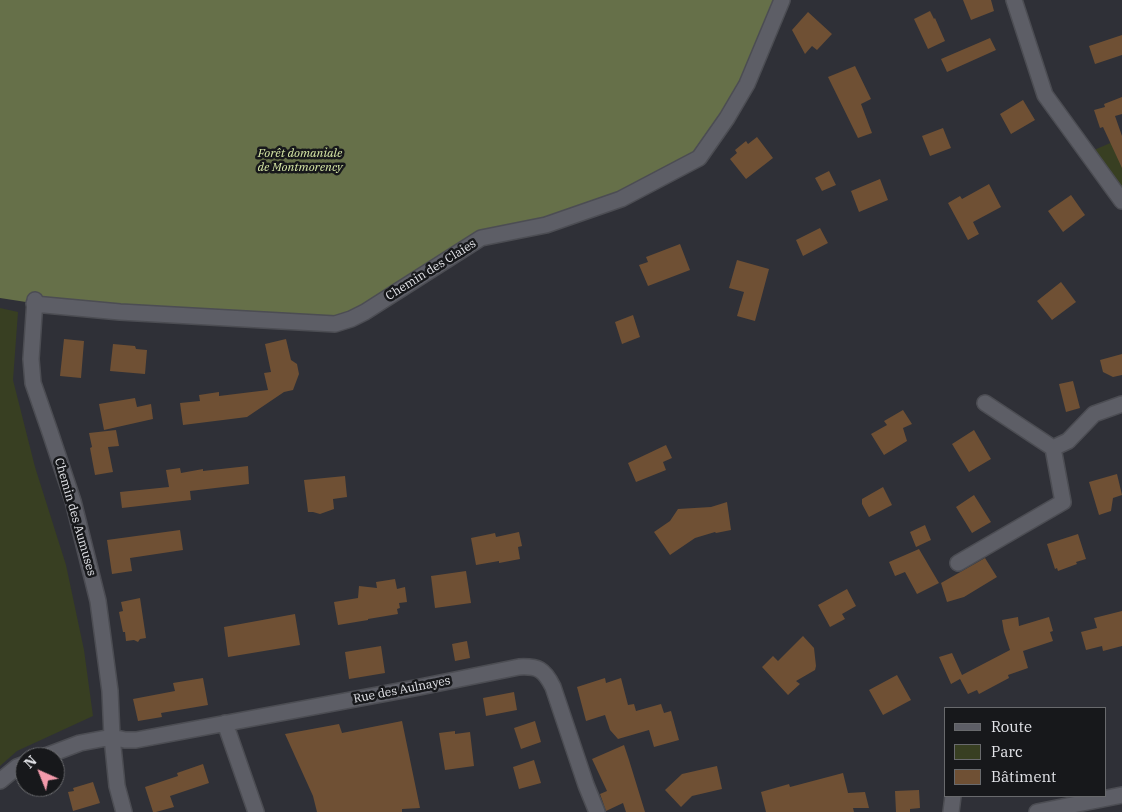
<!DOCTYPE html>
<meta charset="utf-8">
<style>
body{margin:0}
#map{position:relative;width:1122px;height:812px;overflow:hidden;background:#2f3037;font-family:"IBM Plex Serif",serif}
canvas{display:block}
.legend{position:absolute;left:944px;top:707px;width:162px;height:90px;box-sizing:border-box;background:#17181b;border:1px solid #696a6d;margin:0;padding:6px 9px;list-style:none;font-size:15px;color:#e3e4e9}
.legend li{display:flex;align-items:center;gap:10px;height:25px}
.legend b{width:25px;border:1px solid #696a6d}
.north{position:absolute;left:15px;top:747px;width:50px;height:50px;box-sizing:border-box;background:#17181b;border:1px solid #696a6d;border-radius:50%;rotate:316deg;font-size:14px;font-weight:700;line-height:20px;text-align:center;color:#e3e4e9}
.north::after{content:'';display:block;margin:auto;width:18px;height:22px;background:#f39aab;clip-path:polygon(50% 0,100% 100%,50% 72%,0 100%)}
</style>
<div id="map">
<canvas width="1122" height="812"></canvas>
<ul class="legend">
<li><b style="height:6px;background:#5d5e66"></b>Route</li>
<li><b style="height:14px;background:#383f22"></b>Parc</li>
<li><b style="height:14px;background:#6f5034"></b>Bâtiment</li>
</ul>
<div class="north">N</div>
</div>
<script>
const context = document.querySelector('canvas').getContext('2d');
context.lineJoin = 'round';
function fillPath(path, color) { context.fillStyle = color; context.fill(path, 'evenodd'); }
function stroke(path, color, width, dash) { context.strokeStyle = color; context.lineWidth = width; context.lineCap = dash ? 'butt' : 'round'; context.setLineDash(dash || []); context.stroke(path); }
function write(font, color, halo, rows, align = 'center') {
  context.font = font + ' "IBM Plex Serif",serif'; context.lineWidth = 5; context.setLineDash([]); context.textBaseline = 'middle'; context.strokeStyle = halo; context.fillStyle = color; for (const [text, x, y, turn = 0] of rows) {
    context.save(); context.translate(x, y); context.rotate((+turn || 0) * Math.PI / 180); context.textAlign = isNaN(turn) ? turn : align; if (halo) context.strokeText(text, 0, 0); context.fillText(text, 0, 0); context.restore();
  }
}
fillPath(new Path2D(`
 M1122 138V201L1087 153Z
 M0 308 18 312 13 380 35 467 66 565 84 650 93 716 17 751 0 766Z`), '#383f22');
fillPath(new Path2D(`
 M0 0H782L745 77 699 158 621 198 488 237 351 319 52 306 0 298Z`), '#667049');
fillPath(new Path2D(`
 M963 0H991L994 11 971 20Z
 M930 11 934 19 935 18 945 41 928 49 914 19Z
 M808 12 832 34 817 50 812 46 805 54 792 30Z
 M1122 35V55L1095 64 1089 46Z
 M990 38 996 50 947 72 941 59Z
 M855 66 871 99 861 104 872 133 858 138 828 77Z
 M1122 97V114L1115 116 1122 136V168L1103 127 1100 128 1094 110 1105 107 1104 104Z
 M1023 100 1035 120 1011 134 1000 114Z
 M943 128 951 148 930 156 922 136Z
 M757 137 773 158 746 179 730 159 737 153 735 150 746 141 748 144Z
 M829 171 836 185 822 191 815 178Z
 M880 179 888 200 859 212 851 191Z
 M989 184 1001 207 973 222 979 234 968 240 948 203 960 196 962 199Z
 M1071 195 1085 215 1063 232 1048 211Z
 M820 228 828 243 803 256 796 240Z
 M680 244 690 270 648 286 639 265 648 262 646 257Z
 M737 260 769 269 755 321 737 316 744 292 729 288Z
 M1061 282 1076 302 1052 320 1037 301Z
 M633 315 640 337 622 344 615 322Z
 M64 339 84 341 81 378 60 376Z
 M286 339 291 360 297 364 299 374 293 390 284 392 247 417 183 425 180 403 200 401 199 395 219 392V396L268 390 264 373 271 372 265 344Z
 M113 344 135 346 136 349 147 350 145 374 110 371Z
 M1122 354V375L1113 377 1103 372 1100 360Z
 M1073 381 1080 408 1066 412 1059 384Z
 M135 398 137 407 151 404 153 419 104 430 99 404Z
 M903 410 912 424 903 428 907 441 884 455 871 434 887 425 884 421Z
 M116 430 119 446 108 447 113 472 95 475 90 448 92 447 89 433Z
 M974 430 991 459 969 472 952 444Z
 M666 445 672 458 663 462 666 470 636 482 628 463Z
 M248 466 249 484 190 491 191 500 122 508 120 492 169 487 166 470 180 468 181 473 203 469V471Z
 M1117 474 1122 495 1113 498 1111 511 1099 515 1089 482Z
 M345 476 347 497 333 499 334 509 320 514 313 512H308L304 480Z
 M883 487 892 505 869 517 862 504V499Z
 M974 495 991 522 972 533 956 507Z
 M727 502 731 530 716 533 715 532 695 538 670 555 654 532 670 521 678 509 711 507Z
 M925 525 931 540 916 547 910 532Z
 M180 530 183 550 130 558 132 571 112 574 107 540Z
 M519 532 522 546 518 547 520 559 499 563V561L476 565 471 538 495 533 496 537Z
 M1078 534 1086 559 1076 562 1077 564 1058 571 1057 568 1055 569 1047 544Z
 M919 549 939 583 917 594 905 572 895 576 889 562Z
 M985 558 997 577 964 597 947 602 941 583Z
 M466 571 471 603 435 608 431 576Z
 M395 579 397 589 405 587 407 602 399 603 400 608 397 609 398 614 368 619V620L338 625 334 602 358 598 359 586 377 588 376 582Z
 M847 589 856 606 842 614 845 619 830 627 818 605Z
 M140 598 146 638 140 639 138 642 134 640 126 641 125 632H123L119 612 123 611 121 602Z
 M1122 611V646L1103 651 1102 646 1086 650 1081 632 1097 628 1094 618Z
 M295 614 300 645 228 657 224 627Z
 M1018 617 1019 626 1049 617 1053 631 1050 632 1053 641 1023 651 1028 668 1008 675 1009 678 979 694 977 690 968 694 960 679 951 684 939 657 952 653 962 675 1010 650 1004 632 1002 620Z
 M803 636 814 648 816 666 815 670 796 681 800 684 788 695 762 667 773 656 778 661Z
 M467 641 470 658 455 661 452 644Z
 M381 646 385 673 349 679 345 652Z
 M897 675 911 700 883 715 869 690Z
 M203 678 208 705 161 713 162 717 138 721 133 699 175 691 173 683Z
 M605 678 606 683 621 678 628 705 634 704 636 711 661 704 664 713 671 711 679 740 654 747 649 730 618 739 610 730 605 715 586 721 577 687Z
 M514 692 517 710 486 716 483 698Z
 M402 721 420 808 402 809V812H317L313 796 285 734 339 724 342 733Z
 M535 721 541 742 521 749 514 728Z
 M455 731V734L470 732 474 766 445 770 439 733Z
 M624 745 629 760 645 812H626L623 803 606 811 600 794 607 791 592 759Z
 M534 760 541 783 519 789 513 767Z
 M203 764 209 783 170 796 174 807 156 812H153L145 787 178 776 177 773Z
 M717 766 722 789 692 796 681 807 665 790 682 774Z
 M843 773 848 793 865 792 869 808H853L854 812H766L761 792 789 784 790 787Z
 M93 782 100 803 73 811 68 792 74 791 73 788Z
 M919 790 920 808 910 809V812H896L895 791Z`), '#6f5034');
const minor = new Path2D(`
 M1014 0 1045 95 1122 201
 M35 300 31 359 33 383 50 432 73 501 98 601 110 691 112 737 117 786 124 812
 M34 304 120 312 335 324 351 319 365 312 481 238 546 225 621 199 699 158 727 118 747 84 782 0
 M985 403 1053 448 1068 441 1094 414 1122 404
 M958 563 1063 502 1053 448
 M225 723 256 812
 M43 757 80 743 112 737 125 740H136L420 687 519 667C538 666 544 669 553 687L586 785 597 812
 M0 781 17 767 25 764
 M951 812 953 796
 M1037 812 1122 795`);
stroke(minor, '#4c4d53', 18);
stroke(minor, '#5d5e66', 15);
write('italic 12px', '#d8e9a7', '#17181b', [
 ["Forêt domaniale",300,154],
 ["de Montmorency",300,168]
]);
write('12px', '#e3e4e9', '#17181b', [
 ["Chemin des Claies",431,270,-32],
 ["Chemin des Aumuses",75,517,74],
 ["Rue des Aulnayes",402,690,-11]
]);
</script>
